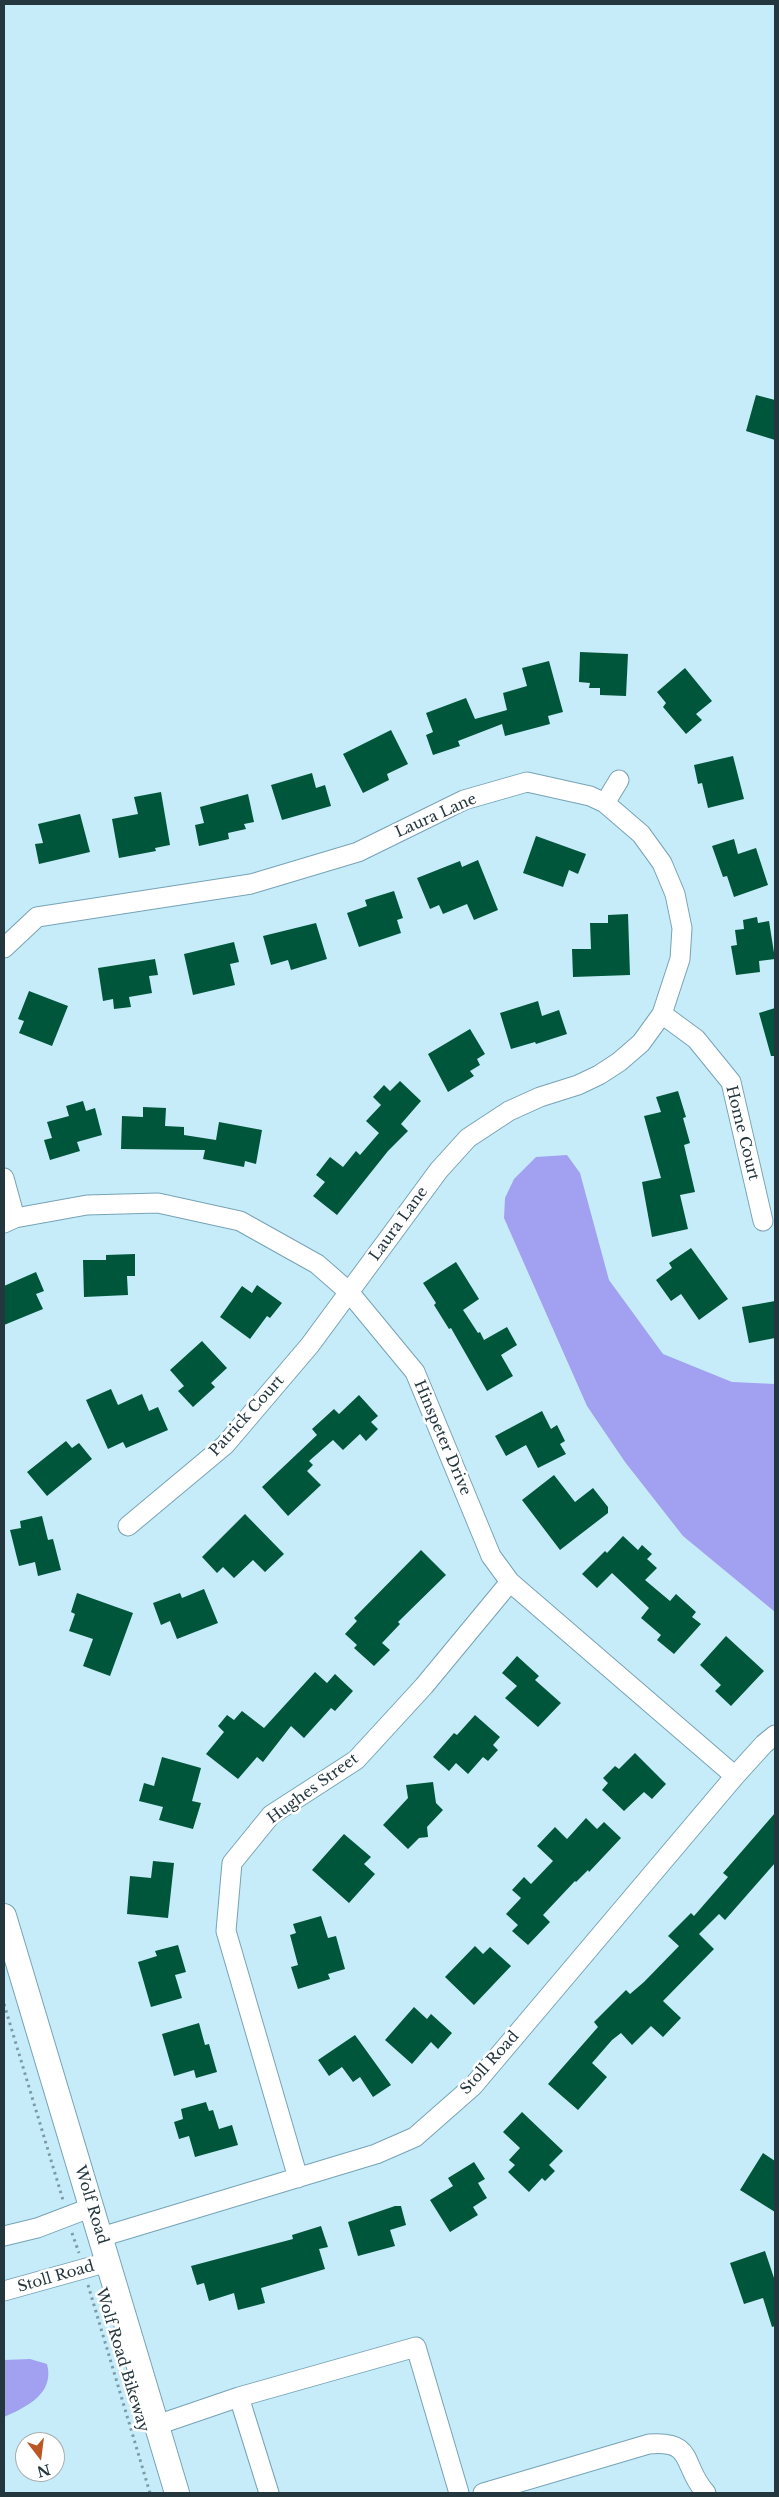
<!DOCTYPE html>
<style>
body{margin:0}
#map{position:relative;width:779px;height:2497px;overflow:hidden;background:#c6ecfa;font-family:"Libre Baskerville",serif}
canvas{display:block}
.frame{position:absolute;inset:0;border:5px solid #24373e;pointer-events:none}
.north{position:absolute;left:15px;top:2432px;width:50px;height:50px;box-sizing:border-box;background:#fff;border:1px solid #a7afb2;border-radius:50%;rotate:165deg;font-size:14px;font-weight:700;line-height:20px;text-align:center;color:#24373e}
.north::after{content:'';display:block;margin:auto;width:18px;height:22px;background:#bb5625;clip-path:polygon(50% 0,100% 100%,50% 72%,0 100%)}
</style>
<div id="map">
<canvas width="779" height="2497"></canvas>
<div class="frame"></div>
<div class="north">N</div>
</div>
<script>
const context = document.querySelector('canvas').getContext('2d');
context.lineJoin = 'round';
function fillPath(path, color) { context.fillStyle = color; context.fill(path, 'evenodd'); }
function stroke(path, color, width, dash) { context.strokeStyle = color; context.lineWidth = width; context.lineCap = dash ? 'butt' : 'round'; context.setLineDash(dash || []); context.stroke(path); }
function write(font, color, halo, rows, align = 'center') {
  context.font = font + ' "Libre Baskerville",serif'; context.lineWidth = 5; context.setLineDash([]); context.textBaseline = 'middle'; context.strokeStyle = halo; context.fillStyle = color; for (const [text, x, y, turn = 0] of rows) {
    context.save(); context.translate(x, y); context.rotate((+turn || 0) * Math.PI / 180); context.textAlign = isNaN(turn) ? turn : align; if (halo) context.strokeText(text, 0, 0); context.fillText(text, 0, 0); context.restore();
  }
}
fillPath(new Path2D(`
 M567 1155 580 1173 609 1280 663 1354 732 1382 775 1384V1612L683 1536 625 1462 587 1406 504 1218 505 1198 514 1179 536 1157Z
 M30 2359 47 2364C55 2393 27 2407 4 2417V2360Z`), '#a1a0f1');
fillPath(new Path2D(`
 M756 395 775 400V440L746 431Z
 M580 652 628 654 626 696 600 695V688H589L590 683 579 682Z
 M549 661 563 712 548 716 550 724 505 736 502 724 458 741 460 746 433 755 426 735 433 732 426 713 466 698 475 719 507 710 503 693 527 686 522 668Z
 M685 668 712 701 696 714 702 720 686 734 663 707 666 703 657 692Z
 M391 730 408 764 387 774 389 780 363 793 343 754Z
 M733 756 744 799 708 808 702 783 698 784 694 765Z
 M312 773 316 788 325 785 331 806 282 820 271 785Z
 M161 792 170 845 155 848 156 851 119 858 112 819 138 814 134 797Z
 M248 794 254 822 244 824 246 829 228 833 229 839 199 846 195 825 204 823 200 807Z
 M80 814 90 852 39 864 35 844 43 843 38 824Z
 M536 836 586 854 578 874 569 870 563 887 523 873Z
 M734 839 738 854 756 848 768 885 734 897 727 876 723 877 712 846Z
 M478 860 498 910 474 920 467 904 443 914 439 905 430 909 417 878 460 861 462 867Z
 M394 891 403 918 397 920 401 933 359 947 347 913 367 906 365 900Z
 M628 914 630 975 573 977 572 949H591L590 923H608V915Z
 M757 917 758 923 769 921 775 959 759 961 760 972 736 975 731 946 737 945 735 930 744 929 743 920Z
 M316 923 327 959 291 970 288 960 271 965 263 936Z
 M234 942 239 962 230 964 235 985 193 995 184 954Z
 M155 959 158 975 149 976 152 993 129 997 131 1007 114 1009 113 999 103 1001 98 968Z
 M29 991 68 1006 52 1046 19 1033 24 1021 18 1019Z
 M538 1001 542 1016 559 1010 567 1034 536 1044 535 1042 511 1049 500 1013Z
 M775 1008V1056H771L759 1013Z
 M470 1029 485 1054 477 1059 480 1065 470 1071 474 1076 448 1092 428 1054Z
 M400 1081 421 1101 401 1124 408 1131 388 1151 337 1215 313 1196 325 1182 316 1175 330 1157 343 1167 356 1151 360 1155 379 1133 366 1121 381 1105 373 1097 384 1085 390 1091Z
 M678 1091 686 1117 683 1118 690 1143 684 1145 695 1192 680 1195 688 1229 652 1237 642 1182 661 1178 644 1116 661 1112 656 1097Z
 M83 1101 86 1111 95 1108 102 1135 77 1142 80 1151 50 1160 44 1140 52 1138 47 1122 69 1116 66 1106Z
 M143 1107 166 1108 165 1126 184 1127V1135L216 1140 219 1122 262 1130 256 1164 245 1161 244 1167 203 1159 205 1150 121 1149 122 1116 143 1117Z
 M691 1248 728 1299 699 1320 681 1294 671 1301 656 1280 672 1268 669 1263Z
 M135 1254V1276H127L128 1295 84 1297 83 1260H106V1255Z
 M456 1262 479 1299 463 1310 478 1333 480 1332 484 1340 507 1327 517 1345 501 1355 513 1376 487 1391 451 1328 449 1329 434 1305 436 1303 423 1283Z
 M36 1272 44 1291 36 1294 43 1309 4 1325V1286Z
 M257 1285 282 1303 270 1318 267 1316 250 1339 220 1317 242 1286 252 1293Z
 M775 1301V1338L749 1343 742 1307Z
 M202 1341 227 1368 211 1383 215 1387 193 1407 178 1391 184 1386 170 1370Z
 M111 1389 118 1405 142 1394 149 1411 158 1407 168 1430 126 1448 123 1442 108 1449 86 1400Z
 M359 1395 378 1416 371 1422 378 1429 366 1441 360 1434 343 1450 333 1440 309 1461 313 1465 307 1471 321 1485 288 1516 262 1487 317 1435 312 1429 334 1409 339 1414Z
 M542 1411 551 1429 557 1425 565 1441 560 1444 566 1454 538 1468 526 1445 506 1456 495 1436Z
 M66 1441 72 1448 79 1443 92 1459 47 1496 27 1472Z
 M554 1475 575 1502 593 1488 608 1507V1513L560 1550 522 1500Z
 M245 1514 284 1554 265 1572 253 1560 234 1578 223 1567 217 1573 202 1557Z
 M42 1516 48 1540 53 1539 61 1570 38 1576 35 1562 19 1566 10 1530 21 1528 20 1521Z
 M623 1536 638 1550 642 1545 652 1554 647 1559 657 1568 645 1580 670 1601 676 1594 696 1612 692 1617 701 1624 674 1654 657 1640 661 1635 641 1618 649 1608 612 1573 597 1588 582 1574 605 1551 607 1553Z
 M421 1550 446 1575 398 1622 400 1624 382 1643 390 1650 374 1666 354 1648 357 1645 345 1634 357 1621 354 1618Z
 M204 1589 218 1623 177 1639 170 1621 161 1625 153 1603 180 1593 182 1598Z
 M77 1593 133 1613 110 1676 83 1666 93 1639 69 1631 75 1614 71 1612Z
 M726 1636 764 1671 731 1706 715 1691 721 1685 700 1665Z
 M517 1656 539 1676 535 1680 561 1703 538 1727 505 1698 517 1686 502 1673Z
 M315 1672 327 1683 335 1674 353 1691 335 1711 331 1708 304 1738 291 1726 263 1762 257 1757 238 1779 206 1754 224 1732 218 1726 227 1715 234 1720 242 1711 264 1728Z
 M475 1715 500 1737 493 1745 498 1750 488 1761 483 1757 468 1774 456 1763 449 1771 433 1757 454 1733 457 1735Z
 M635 1753 666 1784 652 1799 644 1792 624 1811 602 1790 608 1783 603 1778 615 1766 619 1769Z
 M162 1757 201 1768 192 1801 201 1803 193 1829 159 1820 163 1807 139 1801 144 1783 154 1786Z
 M433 1782 436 1803 443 1810 427 1827 428 1837 419 1838 408 1849 383 1825 408 1798 406 1785Z
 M775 1813V1863L725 1920 719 1914 699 1934 714 1949 663 2001 681 2018 663 2037 651 2026 632 2045 621 2033 612 2040 592 2063 607 2077 578 2110 548 2084 598 2027 594 2022 626 1990 630 1994 644 1982 679 1946 668 1936 691 1913 694 1916 728 1877 723 1873Z
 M586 1818 597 1829 604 1822 621 1838 589 1872 588 1870 576 1882 575 1881 543 1915 550 1922 528 1945 512 1931 518 1925 506 1914 521 1898 512 1890 524 1877 531 1884 553 1861 537 1846 555 1827 567 1839Z
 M344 1834 371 1857 364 1864 375 1874 349 1903 312 1870Z
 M153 1861 174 1863 168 1918 127 1914 130 1876 151 1878Z
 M321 1916 328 1938 336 1936 345 1969 328 1974 330 1979 298 1989 291 1967 298 1965 290 1935 296 1933 293 1924Z
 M178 1945 186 1972 175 1975 182 1998 151 2007 138 1962 157 1956 155 1951Z
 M475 1946 483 1954 490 1947 511 1966 474 2005 445 1977Z
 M414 2007 427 2019 431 2014 452 2033 438 2049 431 2042 412 2064 385 2040Z
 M199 2023 205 2045 209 2044 217 2072 196 2078 194 2070 174 2076 162 2034Z
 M355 2035 391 2085 373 2097 360 2077 353 2082 342 2067 329 2076 318 2060Z
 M206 2102 209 2111 213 2110 219 2129 232 2125 238 2145 195 2157 189 2136 179 2139 174 2122 183 2119 181 2109Z
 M522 2112 563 2151 549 2165 555 2171 545 2181 542 2178 529 2192 508 2172 515 2165 509 2160 520 2148 503 2132Z
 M763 2153 775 2161V2212L740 2190Z
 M474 2162 485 2179 478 2183 487 2198 473 2207 478 2215 450 2232 430 2200 453 2186 448 2178Z
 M395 2206H401L406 2225 390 2230 395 2246 358 2256 348 2222Z
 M321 2226 328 2247 319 2249 325 2269 261 2288 265 2303 238 2310 234 2293 209 2301 204 2283 197 2285 191 2266 293 2239 292 2235Z
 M765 2251 775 2281V2326L772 2327 763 2298 744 2304 730 2263Z`), '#00563a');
const minor = new Path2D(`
 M605 803 619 780
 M4 948 37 917 251 884 358 852 464 800 527 782 590 796 605 803 641 834 662 863 675 894 682 928 680 959 662 1014 641 1043 619 1062 599 1075 578 1085 540 1097 509 1111 468 1138 439 1170 310 1345 225 1445 128 1526
 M662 1014 696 1039 731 1082 763 1221
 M4 1178 15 1218
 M4 1223 15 1218 87 1205 158 1203 240 1221 317 1264 349 1292 415 1372 491 1556 510 1582 735 1776
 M298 2178 226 1931 232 1863 271 1815 356 1760 424 1686 510 1582
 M4 2236 37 2228 92 2207
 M101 2237 376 2154 415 2137 473 2086 735 1776 764 1744 775 1735
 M4 2291 108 2262
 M239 2397 269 2493
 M157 2425 239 2397 416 2347 459 2493
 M483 2493 649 2444C696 2440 681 2466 706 2493`);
const major = new Path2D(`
 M4 1916 177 2493`);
stroke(minor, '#76a3b5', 21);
stroke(major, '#76a3b5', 26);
stroke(new Path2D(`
 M4 2004 63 2200
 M72 2233 79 2253
 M88 2285 150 2493`), '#7d9ba6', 3, [2.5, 4]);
stroke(minor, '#fff', 19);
stroke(major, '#fff', 24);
write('15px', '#24373e', '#fff', [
 ["Laura Lane",436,816,-24],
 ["Home Court",742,1133,76],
 ["Laura Lane",399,1224,-54],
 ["Patrick Court",247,1416,-48],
 ["Hinspeter Drive",442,1438,67],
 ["Hughes Street",313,1789,-36],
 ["Stoll Road",490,2063,-48],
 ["Wolf Road",91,2205,73],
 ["Stoll Road",56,2277,-16],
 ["Wolf Road Bikeway",122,2360,73]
]);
</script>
